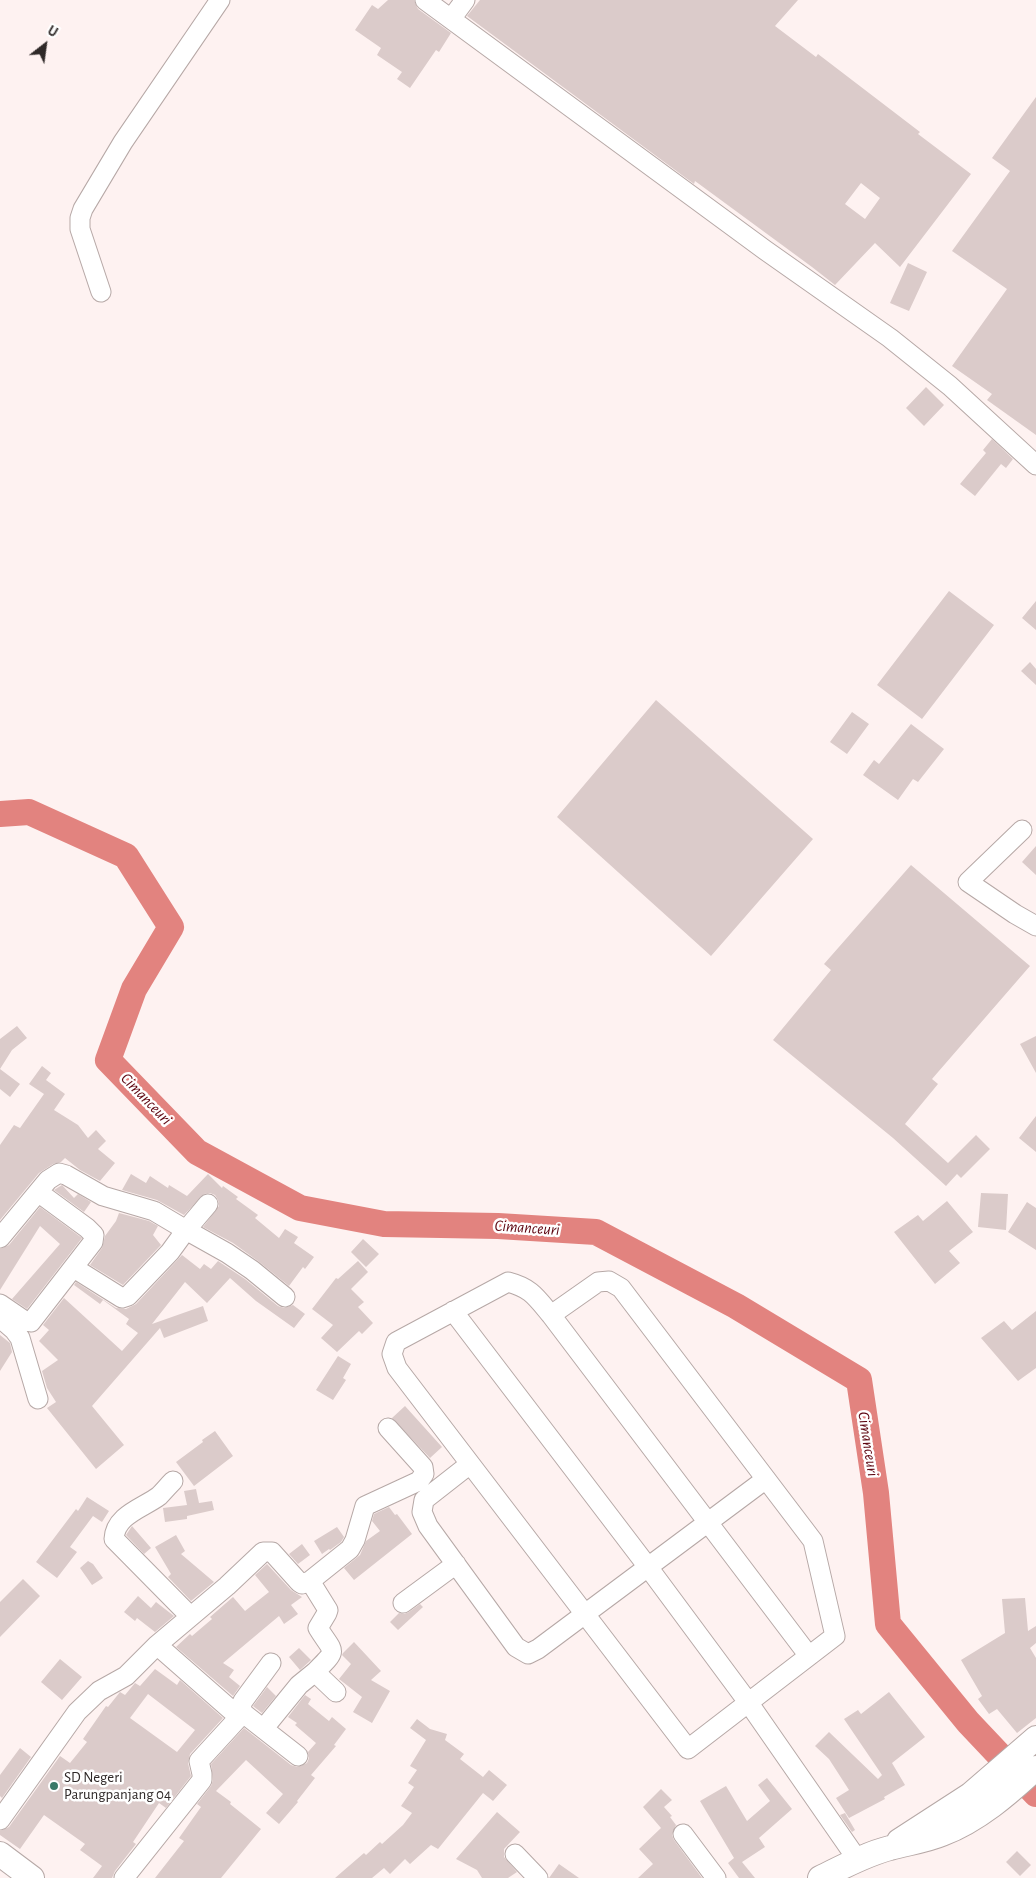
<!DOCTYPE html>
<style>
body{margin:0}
#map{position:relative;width:1036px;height:1878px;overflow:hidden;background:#fef2f1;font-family:"Alegreya Sans",sans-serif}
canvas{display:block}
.north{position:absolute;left:20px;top:20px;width:50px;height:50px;-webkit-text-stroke:4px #fff;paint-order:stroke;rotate:30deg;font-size:14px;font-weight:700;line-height:20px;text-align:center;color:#2f2928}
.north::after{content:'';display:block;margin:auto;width:18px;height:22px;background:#2f2928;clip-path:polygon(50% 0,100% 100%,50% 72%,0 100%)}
</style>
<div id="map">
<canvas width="1036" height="1878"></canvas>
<div class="north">U</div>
</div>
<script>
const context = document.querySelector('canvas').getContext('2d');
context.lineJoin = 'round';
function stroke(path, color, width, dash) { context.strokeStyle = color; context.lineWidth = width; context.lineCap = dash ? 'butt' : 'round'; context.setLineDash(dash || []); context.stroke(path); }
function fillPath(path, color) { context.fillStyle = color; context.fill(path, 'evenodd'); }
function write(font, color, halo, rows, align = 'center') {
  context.font = font + ' "Alegreya Sans",sans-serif'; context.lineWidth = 5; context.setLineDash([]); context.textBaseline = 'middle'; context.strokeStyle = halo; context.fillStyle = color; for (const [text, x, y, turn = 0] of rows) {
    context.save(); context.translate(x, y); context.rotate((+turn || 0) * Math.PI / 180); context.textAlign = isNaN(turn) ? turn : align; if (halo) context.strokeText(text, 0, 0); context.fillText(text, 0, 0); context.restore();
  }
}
stroke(new Path2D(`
 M0 814 29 812 126 856 171 927 134 989 108 1060 197 1152 300 1208 384 1224 498 1226 596 1232 736 1306 859 1380 876 1493 888 1624 968 1722 1036 1794`), '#e2837f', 26);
fillPath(new Path2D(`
 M388 0H414L418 9 451 33 439 52 436 50 410 88 397 79 402 72 377 55 381 48 355 30 372 5 378 9Z
 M480 0H798L775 26 816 57 818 54 920 132 918 134 971 174 900 267 875 243 835 285 812 267 695 181 694 184 467 16ZM861 183 880 198 865 219 845 204Z
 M1036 97V435L987 400 992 394 952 366 1007 289 952 251 1010 171 992 158Z
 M908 263 927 272 909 311 890 303Z
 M926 387 944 405 924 426 906 408Z
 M992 439 1013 459 1006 468 1001 464 975 496 960 484 986 453 983 450Z
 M949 591 994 625 922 719 877 685Z
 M1036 601V630L1022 618Z
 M1030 662 1036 669V685L1021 671Z
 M656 700 813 839 711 956 557 817Z
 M852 712 869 724 847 754 830 742Z
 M911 724 944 749 918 782 913 779 898 800 863 775 874 760 879 764Z
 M1036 846V875L1022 862Z
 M911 865 1030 966 932 1079 938 1084 905 1124 948 1163 976 1135 990 1149 961 1178 957 1174 946 1186 893 1138 773 1040 831 970 824 964Z
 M17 1026 27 1038 12 1050 0 1069V1039Z
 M1036 1036V1073L1020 1044Z
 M42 1066 51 1073 46 1080 65 1094 54 1110 78 1125 88 1138 96 1130 106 1141 98 1149 115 1163 100 1181 80 1170 65 1158 61 1162 53 1164 39 1173 0 1220V1145L14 1125 20 1128 44 1094 29 1084Z
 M0 1069 20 1084 10 1097 0 1089Z
 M1036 1116V1152L1019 1138Z
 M131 1174 146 1183 150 1176 168 1188 169 1185 187 1196 208 1174 222 1188 223 1186 238 1197 236 1199 258 1215 255 1218 279 1238 285 1229 298 1237 294 1243 314 1257 305 1269 303 1267 289 1286 258 1261 233 1243 203 1227 219 1206 218 1200 215 1195 210 1193 204 1194 184 1215 157 1200 122 1190Z
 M62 1185 74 1198 78 1194 91 1202 84 1212 54 1190Z
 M981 1193 1008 1194 1006 1230 978 1227Z
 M947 1201 973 1232 949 1251 960 1263 935 1284 894 1232 918 1215 923 1221Z
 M1027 1202 1036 1208V1250L1008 1232Z
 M40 1207 82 1238 27 1309 12 1299 60 1244 40 1226 0 1290V1249L9 1245Z
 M119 1213 149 1221 158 1226 153 1235 161 1245 123 1285 90 1265 102 1248 105 1236 116 1221Z
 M363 1239 379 1254 366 1267 351 1252Z
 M182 1255 200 1269 204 1264 211 1269 218 1261 245 1279 278 1306 284 1308 293 1305 305 1314 294 1328 256 1301 230 1278 207 1303 185 1282 152 1324 203 1306 208 1321 164 1338 160 1328 92 1406 124 1445 96 1469 47 1408 56 1402 47 1388 42 1371 58 1360 39 1341 49 1330 43 1325 64 1298 122 1351 138 1333 126 1324 129 1319 103 1300 100 1304 74 1285 76 1282 116 1308 126 1309 136 1304Z
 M358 1261 368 1272 351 1289 364 1302 358 1307 373 1323 362 1334 359 1331 337 1352 321 1338 333 1325 312 1309 336 1278 338 1279Z
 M1036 1311V1368L1018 1381 981 1338 1004 1321 1012 1330Z
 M0 1335 10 1343 12 1352 0 1371Z
 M338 1356 351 1364 343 1378 346 1380 333 1400 316 1390Z
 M405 1406 442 1447 430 1458 392 1418Z
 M215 1431 233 1456 194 1486 176 1462 203 1442 202 1440Z
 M196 1489 199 1503 212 1501 214 1510 187 1516V1519L165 1522 163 1508 187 1505 184 1491Z
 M87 1497 109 1511 102 1522 93 1516 70 1547 77 1552 57 1578 36 1562 76 1509 78 1511Z
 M389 1507 395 1515 397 1514 412 1534 354 1580 344 1568 360 1555 366 1541 380 1531 372 1521 374 1514Z
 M132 1526 151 1548 144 1554 126 1535Z
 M337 1527 344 1537 341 1542 330 1550 329 1549 322 1554 314 1541Z
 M176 1535 185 1551 181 1554 214 1582 191 1601 168 1577 171 1574 155 1547Z
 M302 1544 310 1555 298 1564 289 1554Z
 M88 1561 93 1564 103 1578 92 1585 80 1568Z
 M267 1564 291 1590 302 1597 291 1605 298 1614 284 1624 279 1616 223 1663 234 1670 229 1677 240 1686 233 1696 176 1647 190 1634 192 1636 212 1619 210 1617 233 1597 245 1611 269 1592 255 1575Z
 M23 1579 40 1596 0 1637V1602Z
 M138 1596 151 1608 156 1602 174 1616 155 1632 137 1618 135 1621 124 1612Z
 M1025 1598 1028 1631 1036 1626V1643L1030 1648 1036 1658V1718L1017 1733 997 1709 989 1714 978 1699 982 1696 961 1660 1005 1633 1002 1599Z
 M420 1604 423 1607 398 1630 390 1622 399 1613 404 1614 409 1612Z
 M354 1642 381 1671 371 1680 390 1691 372 1723 353 1712 362 1697 339 1679 351 1664 342 1655 343 1653Z
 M299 1648 311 1660 300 1670 289 1657Z
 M60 1659 82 1677 62 1700 41 1682Z
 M155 1669 177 1685 180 1680 223 1718 190 1754 188 1763 191 1776 166 1808 159 1803 133 1842 136 1844 115 1871 112 1878H93L102 1866 80 1850 85 1844 44 1815 20 1849 0 1835V1831L9 1827 60 1756 70 1763 87 1742 83 1739 106 1706 108 1707 120 1692 125 1695 135 1683 140 1686ZM148 1694 195 1730 177 1752 130 1718Z
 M267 1687 276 1696 262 1713 253 1706Z
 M889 1692 925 1737 892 1763 905 1785 884 1797 885 1799 849 1818 836 1798 849 1790 829 1759 815 1746 829 1732 878 1779 882 1775 844 1719 858 1710 861 1714Z
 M305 1695 311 1699 308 1704 329 1721 332 1717 346 1729 334 1745 336 1746 311 1775 315 1778 297 1801 298 1802 279 1824 266 1813 283 1794 246 1760 216 1791 231 1802 230 1804 261 1829 221 1878H155L184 1841 179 1838 201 1807 197 1804 211 1786 213 1780 211 1764 244 1728 291 1765 297 1767 307 1763 309 1758 308 1752 316 1743 295 1725 297 1723 288 1717Z
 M417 1719 430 1729 447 1734 445 1740 464 1754 460 1759 483 1777 489 1770 507 1785 493 1801 483 1793 438 1849 431 1845 410 1864 405 1859 390 1874 384 1868 372 1878H335L364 1853 366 1855 380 1842 382 1844 403 1825 412 1813 401 1806 414 1787 408 1783 417 1770 410 1766 426 1740 410 1728Z
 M20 1748 31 1757 2 1798 0 1796V1775Z
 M767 1778 792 1809 759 1838 765 1847 742 1862 755 1878H739L728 1863 734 1858 700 1801 726 1786 747 1821 770 1801 758 1785Z
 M661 1789 672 1800 664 1807 672 1816 670 1817 676 1825 672 1835 674 1840 702 1878H638L653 1864 639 1849 661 1828 643 1807Z
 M497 1812 520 1832 504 1849V1857L517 1872 508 1878H482L477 1870 456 1859Z
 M845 1813 855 1830 852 1832 840 1815Z
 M1017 1851 1031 1865 1020 1876 1006 1862Z
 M559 1864 579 1878H549Z`), '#dbcbca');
const minor = new Path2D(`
 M425 0 765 250 890 338 950 386 1036 465
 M451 19 465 0
 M101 292 80 229V218L83 209 123 142 220 0
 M1022 830 968 882 1015 914 1036 926
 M0 1238 48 1180 59 1173 66 1175 103 1196 154 1211 186 1230 208 1204
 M74 1268 122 1298 128 1296 170 1252 186 1230 227 1253 252 1270 285 1297
 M609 1281 621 1288 813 1541 835 1636 688 1749 397 1368 392 1354 396 1342 508 1282C531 1288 536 1297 551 1315L598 1282Z
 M0 1304 25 1321 31 1322 93 1242 94 1235 87 1228 38 1192
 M453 1311 648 1567 748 1702 857 1859
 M551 1315 809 1656
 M0 1318 14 1330 20 1338 38 1399
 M470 1464 424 1500 422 1512 428 1526 516 1647 528 1654 538 1649 766 1479
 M173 1481C168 1486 164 1491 159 1496 143 1508 115 1515 114 1539L190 1616
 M310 1581 328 1610 327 1613 318 1628C334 1654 339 1648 315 1672L336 1692
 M403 1603 456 1564
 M157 1645 239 1717
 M243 1713 241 1705 243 1701 271 1663
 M264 1728 299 1685 315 1672
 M0 1820 77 1712 99 1691 126 1676 157 1645 227 1586 263 1552H272L299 1582 302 1584 310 1581 350 1549 355 1540 365 1506 419 1481 424 1474 423 1467 388 1428
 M683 1834 716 1878
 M515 1854 538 1878
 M124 1878 202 1780V1774L199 1761 243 1713 298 1756`);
const major = new Path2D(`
 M899 1841 970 1795 1036 1738
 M0 1854 32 1878
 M820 1878C843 1867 866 1854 890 1848 908 1843 925 1841 942 1834 978 1820 1008 1794 1036 1768`);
stroke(minor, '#b6a8a6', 21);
stroke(major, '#b6a8a6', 26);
stroke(minor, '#fff', 19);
stroke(major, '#fff', 24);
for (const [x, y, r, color] of [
 [54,1786,5,"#397968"]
]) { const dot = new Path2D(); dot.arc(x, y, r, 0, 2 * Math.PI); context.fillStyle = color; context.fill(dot); stroke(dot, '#fff', 2); }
write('15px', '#2f2928', '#fff', [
 ["SD Negeri",64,1777],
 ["Parungpanjang 04",64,1794]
], 'left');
write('italic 16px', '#5d0510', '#fff', [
 ["Cimanceuri",146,1099,46],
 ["Cimanceuri",527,1228,4],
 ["Cimanceuri",868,1444,81]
]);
</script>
